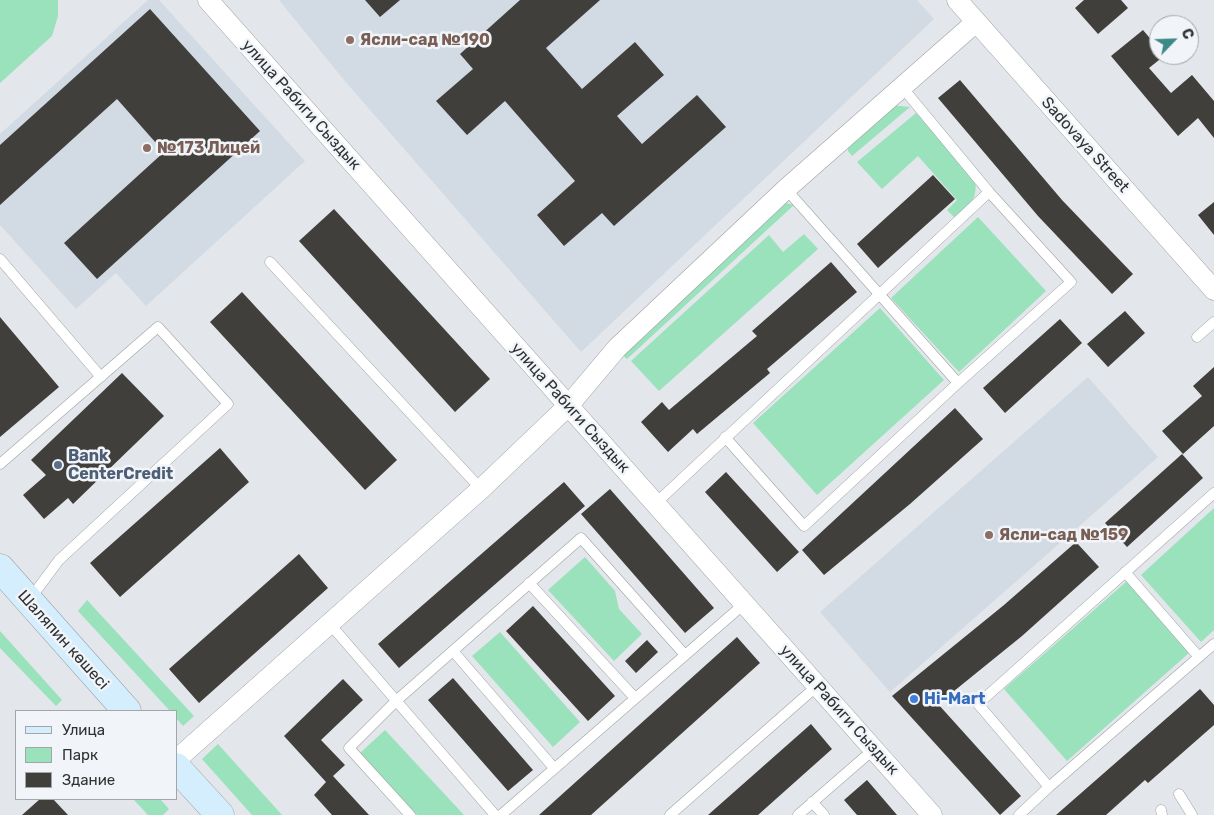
<!DOCTYPE html>
<meta charset="utf-8">
<style>
body{margin:0}
#map{position:relative;width:1214px;height:815px;overflow:hidden;background:#e3e6ea;font-family:Rubik,sans-serif}
canvas{display:block}
.legend{position:absolute;left:15px;top:710px;width:162px;height:90px;box-sizing:border-box;background:#f1f4f8;border:1px solid #a3a6a9;margin:0;padding:6px 9px;list-style:none;font-size:15px;color:#2f3132}
.legend li{display:flex;align-items:center;gap:10px;height:25px}
.legend b{width:25px;border:1px solid #a3a6a9}
.north{position:absolute;left:1149px;top:15px;width:50px;height:50px;box-sizing:border-box;background:#f1f4f8;border:1px solid #a3a6a9;border-radius:50%;rotate:66deg;font-size:14px;font-weight:700;line-height:20px;text-align:center;color:#2f3132}
.north::after{content:'';display:block;margin:auto;width:18px;height:22px;background:#3f8888;clip-path:polygon(50% 0,100% 100%,50% 72%,0 100%)}
</style>
<div id="map">
<canvas width="1214" height="815"></canvas>
<ul class="legend">
<li><b style="height:6px;background:#d4eefd"></b>Улица</li>
<li><b style="height:14px;background:#99e2bc"></b>Парк</li>
<li><b style="height:14px;background:#413f3b"></b>Здание</li>
</ul>
<div class="north">С</div>
</div>
<script>
const context = document.querySelector('canvas').getContext('2d');
context.lineJoin = 'round';
function fillPath(path, color) { context.fillStyle = color; context.fill(path, 'evenodd'); }
function stroke(path, color, width, dash) { context.strokeStyle = color; context.lineWidth = width; context.lineCap = dash ? 'butt' : 'round'; context.setLineDash(dash || []); context.stroke(path); }
function write(font, color, halo, rows, align = 'center') {
  context.font = font + ' Rubik,sans-serif'; context.lineWidth = 5; context.setLineDash([]); context.textBaseline = 'middle'; context.strokeStyle = halo; context.fillStyle = color; for (const [text, x, y, turn = 0] of rows) {
    context.save(); context.translate(x, y); context.rotate((+turn || 0) * Math.PI / 180); context.textAlign = isNaN(turn) ? turn : align; if (halo) context.strokeText(text, 0, 0); context.fillText(text, 0, 0); context.restore();
  }
}
fillPath(new Path2D(`
 M148 0H159L305 161 146 306 116 273 76 309 0 225V134Z
 M279 0H917L934 19 581 352 344 80Z
 M1088 377 1158 457 890 692 820 612Z`), '#d2dbe4');
fillPath(new Path2D(`
 M0 0H58V16L52 36 0 83Z
 M890 105 910 107 852 156 848 151V146Z
 M916 113 975 179C978 199 970 206 956 219L947 210 957 200 918 156 882 189 857 162Z
 M781 202 794 205 627 359 619 352Z
 M978 217 1046 291 959 372 891 298Z
 M804 234 818 249 659 391 631 361 769 235 783 252Z
 M880 308 944 380 817 495 753 423Z
 M1214 508V630L1201 642 1141 575Z
 M585 557 615 591 619 609 642 634 614 661 548 590Z
 M1127 581 1189 653 1067 761 1004 689Z
 M87 600 194 716 183 726 176 718V711H170L78 611Z
 M0 631 62 700 56 706 0 648Z
 M500 632 580 722 553 747 472 656Z
 M385 730 464 815H417L360 753Z
 M218 744 282 815H252L202 759Z
 M133 799H160L169 809 163 815H148Z`), '#99e2bc');
fillPath(new Path2D(`
 M365 0H400L380 17Z
 M520 0H600L546 48 582 89 635 42 664 75 617 116 642 144 697 95 726 127 614 226 602 213 564 246 537 215 575 181 505 101 467 135 436 101 473 69 460 54Z
 M1084 0H1121L1128 8 1098 34 1075 8Z
 M150 9 260 131 97 279 64 243 164 152 117 99 0 205V145Z
 M1143 30 1159 49V55L1164 56 1149 68 1171 93 1192 75 1214 101V138L1198 118 1178 136 1111 56Z
 M960 80 1062 200 1133 274 1112 294 1038 216 938 98Z
 M933 175 955 199 878 268 857 244Z
 M1214 202V235L1198 215Z
 M334 209 490 379 455 412 299 241Z
 M831 262 857 292 767 369 770 373 697 434 693 429 668 452 641 422 662 402 669 410 757 336 752 331Z
 M242 292 397 460 365 490 210 322Z
 M1125 311 1145 333 1108 367 1087 344Z
 M0 317 59 387 0 437Z
 M1060 319 1082 343 1005 413 983 388Z
 M1214 367V426L1183 454 1162 431 1202 396 1193 386Z
 M122 373 164 416 73 504 68 498 44 519 23 495 46 475 31 460Z
 M955 408 983 439 910 504 824 575 802 550Z
 M220 448 249 482 120 597 90 563Z
 M1182 454 1203 478 1127 547 1105 523Z
 M726 472 799 552 777 572 705 492Z
 M564 482 585 506 399 668 378 644Z
 M610 489 714 608 685 633 581 514Z
 M1076 542 1099 567 1022 636 938 704 1021 796 1000 815 892 696 1004 605Z
 M299 554 328 588 199 703 169 669Z
 M533 606 615 696 588 721 506 631Z
 M737 637 760 663 591 815H539Z
 M647 640 658 652 636 673 625 661Z
 M453 678 533 770 508 791 428 700Z
 M343 679 363 700 321 740 345 765 333 776 369 815H332L314 795 326 782 284 736Z
 M1200 689 1214 705V725L1148 783 1145 780 1106 815H1056Z
 M811 724 832 749 758 815H708Z
 M867 780 897 815H857L844 800Z
 M40 799H53L68 815H22Z`), '#413f3b');
const service = new Path2D(`
 M786 189 958 383
 M0 259 101 377
 M270 262 481 489
 M1197 337 1214 322
 M725 437 804 526 958 383 1071 282 989 192 902 87
 M0 464 158 327 228 404 59 560 30 599
 M1214 493 978 704 1049 787 1214 644
 M655 504 989 192
 M1125 572 1199 657
 M529 583 635 698
 M329 623 495 815
 M453 651 554 768
 M1179 794 1192 815
 M812 802 824 815
 M1161 810 1162 815
 M410 815 349 748 396 701 581 538 685 655
 M501 815 744 604
 M670 815 817 686
 M798 815 874 749
 M1019 815 1049 787`);
const minor = new Path2D(`
 M208 0 932 815
 M957 0 1214 290
 M176 760 481 489 568 406 617 348 786 189 976 22`);
const secondary = new Path2D(`
 M0 568 127 711
 M176 767 220 815`);
stroke(service, '#9ea1a4', 11);
stroke(minor, '#9ea1a4', 21);
stroke(secondary, '#9ea1a4', 29);
stroke(service, '#fff', 10);
stroke(minor, '#fff', 20);
stroke(secondary, '#d4eefd', 28);
for (const [x, y, r, color] of [
 [350,40,5,"#8d6e63"],
 [147,148,5,"#8d6e63"],
 [58,465,5,"#5c6f8a"],
 [989,535,5,"#8d6e63"],
 [914,699,5,"#3f7fe0"]
]) { const dot = new Path2D(); dot.arc(x, y, r, 0, 2 * Math.PI); context.fillStyle = color; context.fill(dot); stroke(dot, '#f1f4f8', 2); }
write('bold 16px', '#785e54', '#f1f4f8', [
 ["Ясли-сад №190",360,40],
 ["№173 Лицей",157,148],
 ["Ясли-сад №159",999,535]
], 'left');
write('16px', '#2f3132', '#f1f4f8', [
 ["улица Рабиги Сыздык",301,105,48],
 ["Sadovaya Street",1085,145,48],
 ["улица Рабиги Сыздык",570,408,48],
 ["Шаляпин көшесі",63,640,48],
 ["улица Рабиги Сыздык",839,710,48]
]);
write('bold 16px', '#4e5e75', '#f1f4f8', [
 ["Bank",68,456],
 ["CenterCredit",68,474]
], 'left');
write('bold 16px', '#366cbe', '#f1f4f8', [
 ["Hi-Mart",924,699]
], 'left');
</script>
